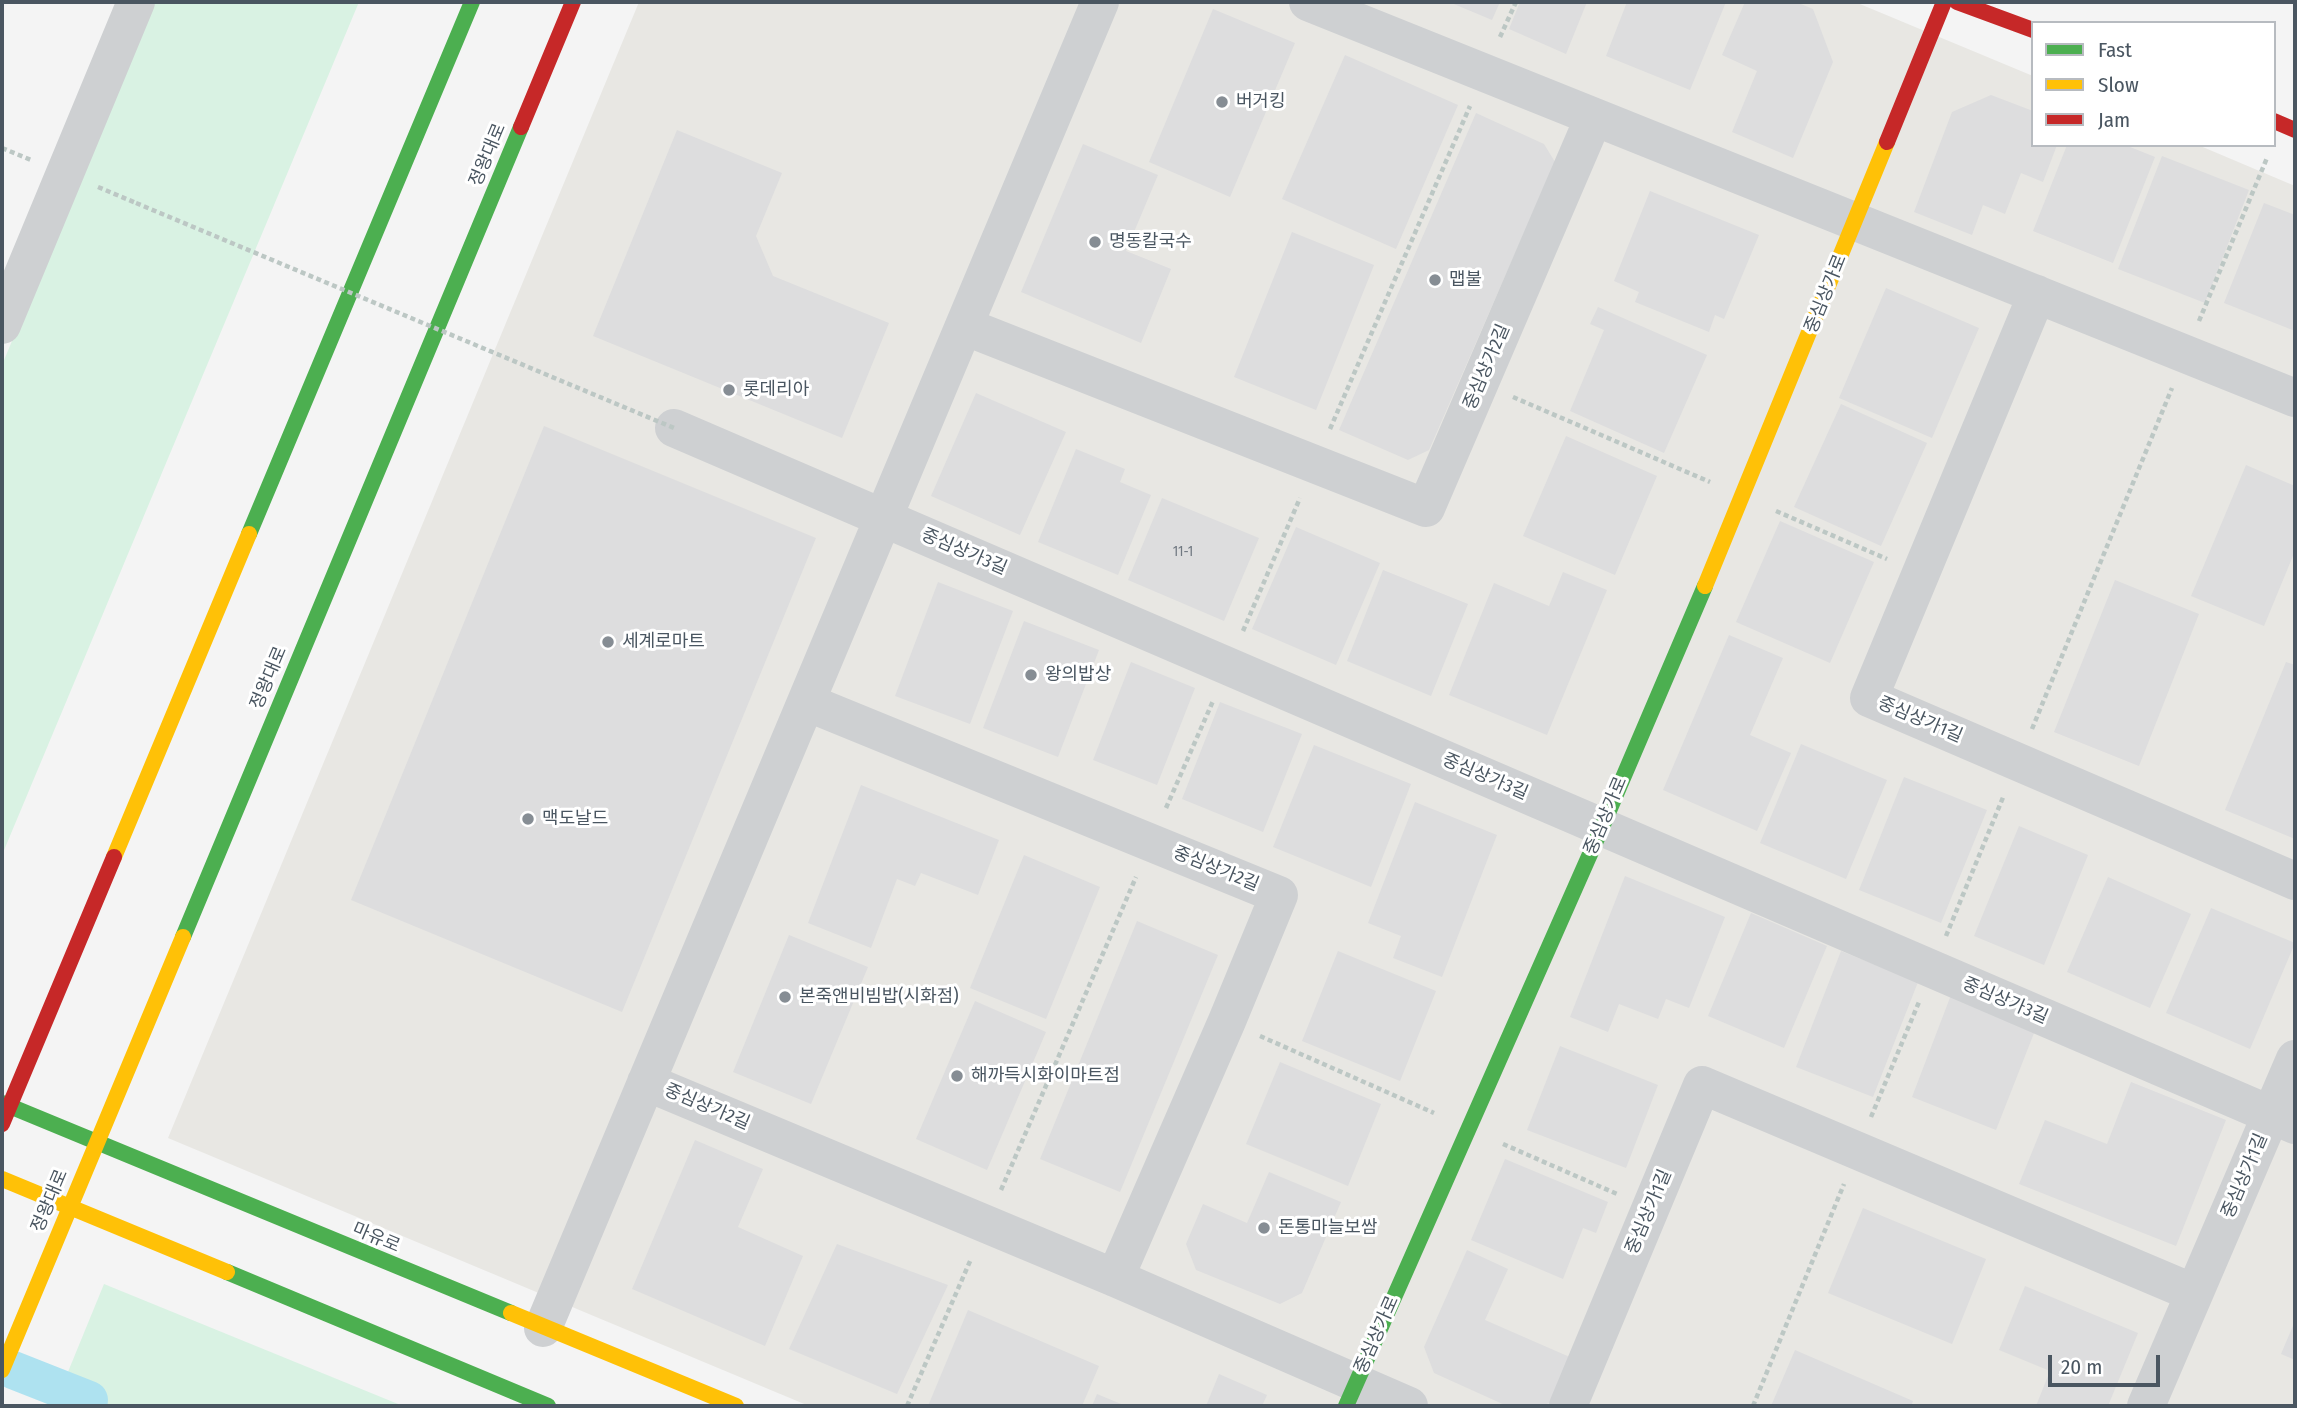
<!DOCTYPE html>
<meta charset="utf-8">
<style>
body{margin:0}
#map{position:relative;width:2297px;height:1408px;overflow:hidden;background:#f4f4f4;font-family:"Fira Sans Condensed",sans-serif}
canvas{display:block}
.frame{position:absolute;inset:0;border:4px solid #4a5661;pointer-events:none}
.legend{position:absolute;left:2031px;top:21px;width:245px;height:126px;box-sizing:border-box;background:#fff;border:2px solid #b7bbc0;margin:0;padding:9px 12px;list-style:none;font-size:21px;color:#4a5661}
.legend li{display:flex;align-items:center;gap:14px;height:35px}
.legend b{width:35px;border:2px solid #b7bbc0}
.scale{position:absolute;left:2048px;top:1355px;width:112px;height:32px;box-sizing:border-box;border:4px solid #4a5661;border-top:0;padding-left:9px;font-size:21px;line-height:24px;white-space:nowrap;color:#4a5661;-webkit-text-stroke:5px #fff;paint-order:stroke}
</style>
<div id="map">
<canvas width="2297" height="1408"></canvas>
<div class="frame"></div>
<ul class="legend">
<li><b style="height:9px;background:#4caf50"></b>Fast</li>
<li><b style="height:9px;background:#ffc107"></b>Slow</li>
<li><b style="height:9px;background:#c62828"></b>Jam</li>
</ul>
<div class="scale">20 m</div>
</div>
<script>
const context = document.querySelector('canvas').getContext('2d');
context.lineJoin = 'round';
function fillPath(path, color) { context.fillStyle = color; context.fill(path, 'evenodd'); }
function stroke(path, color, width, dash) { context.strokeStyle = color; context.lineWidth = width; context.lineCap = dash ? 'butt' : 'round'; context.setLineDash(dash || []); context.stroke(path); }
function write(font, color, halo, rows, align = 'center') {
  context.font = font + ' "Fira Sans Condensed","Noto Sans KR",sans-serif'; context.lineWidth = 6; context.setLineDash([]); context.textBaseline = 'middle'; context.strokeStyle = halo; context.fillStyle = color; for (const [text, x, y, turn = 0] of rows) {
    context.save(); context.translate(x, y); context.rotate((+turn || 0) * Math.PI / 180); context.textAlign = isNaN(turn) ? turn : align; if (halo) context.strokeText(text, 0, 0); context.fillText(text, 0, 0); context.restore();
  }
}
fillPath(new Path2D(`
 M639 2H1855L2033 76V145H2198L2295 186V1406H809L168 1138Z`), '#e8e7e3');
fillPath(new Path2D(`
 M153 2H359L2 855V365Z
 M104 1284 403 1406H54Z`), '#d9f2e3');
fillPath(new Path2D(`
 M2 1356 65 1381 58 1398 2 1376Z`), '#aee2f0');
stroke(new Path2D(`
 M13 1370 89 1400`), '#aee2f0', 38);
fillPath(new Path2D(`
 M1449 2H1500L1492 20Z
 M1520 2H1587L1566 54 1509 29Z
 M1627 2H1726L1690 90 1606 56Z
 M1745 2H1796L1813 9 1833 62 1793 158 1732 132 1757 71 1722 55Z
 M1213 9 1295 43 1230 197 1149 162Z
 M1345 55 1458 105 1396 249 1282 199Z
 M1991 95 2033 111V145H2057L2043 182 2021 173 2005 214 1983 205 1972 235 1914 212 1952 112Z
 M1476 113 1544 144 1555 162 1429 450 1408 460 1339 430Z
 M677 130 782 173 756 236 773 276 889 323 842 438 593 336Z
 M1083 144 1158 175 1126 251 1171 269 1141 343 1021 292Z
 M2067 145H2125L2155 157 2113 263 2033 231Z
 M2162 156 2249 190 2205 303 2118 269Z
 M1650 191 1759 235 1724 319 1715 315 1709 332 1635 302 1639 292 1614 281Z
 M2264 203 2295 215V331L2224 303Z
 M1292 232 1374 265 1316 410 1234 377Z
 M1886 288 1979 328 1932 438 1839 398Z
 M1598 307 1707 355 1664 453 1570 411 1604 330 1590 324Z
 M976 393 1066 432 1020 535 931 496Z
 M1841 404 1927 443 1881 546 1794 507Z
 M544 426 816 538 622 1012 351 900Z
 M1566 436 1657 476 1615 575 1523 536Z
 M1076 449 1125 469 1120 482 1151 495 1118 575 1038 542Z
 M2246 465 2295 486V551L2264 626 2191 596Z
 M1162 498 1259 538 1224 621 1128 580Z
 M1780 521 1874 562 1830 663 1736 622Z
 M1296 527 1380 563 1336 665 1252 629Z
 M1383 570 1468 604 1431 696 1347 661Z
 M1563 572 1607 590 1547 735 1449 695 1494 583 1549 606Z
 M2115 580 2199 614 2139 766 2054 732Z
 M938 582 1013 611 970 724 895 696Z
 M1024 621 1099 650 1058 757 983 728Z
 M1729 635 1783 658 1750 735 1791 753 1757 831 1663 790Z
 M1131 662 1195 688 1157 785 1093 760Z
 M2286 662 2295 665V839L2225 810Z
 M1220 702 1302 734 1263 832 1182 799Z
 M1801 744 1887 780 1846 879 1760 843Z
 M1314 745 1411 784 1371 887 1273 847Z
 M1904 777 1987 810 1941 923 1859 890Z
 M861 785 999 840 978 895 921 873 915 886 897 879 871 948 808 923Z
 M1415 802 1497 835 1442 977 1393 958 1401 936 1368 923Z
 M2019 826 2088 855 2044 965 1974 936Z
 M1024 855 1100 887 1046 1019 970 988Z
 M1625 876 1725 917 1689 1008 1666 999 1658 1019 1619 1004 1608 1032 1570 1017Z
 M2108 877 2191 914 2150 1008 2067 972Z
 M2211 908 2295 943 2250 1049 2166 1013Z
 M1751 913 1827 946 1784 1048 1708 1016Z
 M1137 921 1218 955 1120 1192 1040 1159Z
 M789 935 868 967 811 1104 733 1072Z
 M1338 951 1436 991 1400 1081 1302 1041Z
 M1841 951 1918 982 1873 1097 1796 1067Z
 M1951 995 2036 1028 1996 1130 1912 1097Z
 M975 1001 1046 1032 987 1170 916 1139Z
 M1560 1046 1658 1085 1626 1168 1527 1130Z
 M1280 1062 1381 1104 1348 1186 1246 1144Z
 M2131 1082 2226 1120 2176 1246 2019 1184 2045 1120 2107 1144Z
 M695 1140 763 1169 738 1227 803 1256 765 1346 632 1289Z
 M1505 1159 1608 1202 1596 1233 1583 1228 1563 1279 1471 1240Z
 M1269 1172 1341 1202 1302 1293 1280 1304 1196 1270 1186 1244 1203 1204 1247 1223Z
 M1863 1208 1986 1259 1952 1344 1828 1293Z
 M837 1244 948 1285 897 1394 789 1349Z
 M1467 1250 1508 1269 1485 1320 1572 1358 1553 1402 1539 1406H1507L1434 1373 1424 1347Z
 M2025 1286 2138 1333 2108 1406H2036L2050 1371 1999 1350Z
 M968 1310 1099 1366 1082 1406H928Z
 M2295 1321V1360L2281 1354Z
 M1795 1350 1913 1401 1911 1406H1771Z
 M1219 1374 1267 1395 1262 1406H1206Z
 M1097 1394 1126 1406H1092Z`), '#ddddde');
stroke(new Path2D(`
 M1500 37 1516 2
 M2 148 31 160
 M98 187 136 203
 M2199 321 2267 158
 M1513 397 1710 482
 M1330 429 1470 106
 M1776 511 1887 559
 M1243 631 1300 498
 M2032 729 2172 388
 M1166 808 1213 701
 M1946 936 2004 795
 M1260 1036 1434 1113
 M1871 1117 1919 1002
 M1503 1144 1617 1194
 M1001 1190 1136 877
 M907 1406 971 1259
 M1753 1406 1844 1184`), '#bcc7c4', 4.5, [5, 3.5]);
stroke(new Path2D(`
 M1308 2 2295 398
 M2037 294 1869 698 2295 881
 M2 325 136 2
 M964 326 1426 508 1594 117
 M674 428 2295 1125
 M806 702 1279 895 1227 1021 1115 1278
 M646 1082 1115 1278 1409 1406
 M543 1328 1100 2
 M1568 1406 1702 1085 2194 1293
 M2146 1406 2295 1059`), '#ced0d2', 38);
stroke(new Path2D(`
 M249 534 472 2
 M183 937 521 127
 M2 1103 511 1313
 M227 1272 548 1406
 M1346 1406 1602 827 1705 586`), '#4caf50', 16);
stroke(new Path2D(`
 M1705 586 1887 142
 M114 857 249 534
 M2 1179 227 1272
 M511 1313 736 1406
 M2 1370 183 937`), '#ffc107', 16);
stroke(new Path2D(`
 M1957 2 2033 30
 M2274 121 2295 130
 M521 127 573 2
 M1887 142 1944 2
 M2 1124 114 857`), '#c62828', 16);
stroke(new Path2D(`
 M136 203 674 428`), '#bcc7c4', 4.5, [5, 3.5]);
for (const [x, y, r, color] of [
 [1222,102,7,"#868d94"],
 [1095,242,7,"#868d94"],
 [1435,280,7,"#868d94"],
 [729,390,7,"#868d94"],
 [608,642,7,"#868d94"],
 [1031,675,7,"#868d94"],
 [528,819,7,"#868d94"],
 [785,997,7,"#868d94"],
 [957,1076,7,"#868d94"],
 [1264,1228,7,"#868d94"]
]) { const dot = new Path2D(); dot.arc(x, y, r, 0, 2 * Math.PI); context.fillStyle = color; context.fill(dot); stroke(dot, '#fff', 2.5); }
write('14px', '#707881', null, [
 ["11-1",1183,552]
]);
write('18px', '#4a5661', '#fff', [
 ["버거킹",1236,102],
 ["명동칼국수",1109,242],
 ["맵불",1449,280],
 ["롯데리아",743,390],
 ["세계로마트",622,642],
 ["왕의밥상",1045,675],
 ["맥도날드",542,819],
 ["본죽앤비빔밥(시화점)",799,997],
 ["해까득시화이마트점",971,1076],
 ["돈통마늘보쌈",1278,1228]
], 'left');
write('18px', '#4a5661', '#fff', [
 ["정왕대로",488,155,-67],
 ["중심상가로",1826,294,-68],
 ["중심상가2길",1487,367,-67],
 ["중심상가3길",964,552,23],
 ["정왕대로",269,678,-67],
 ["중심상가1길",1920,720,23],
 ["중심상가3길",1485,777,23],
 ["중심상가로",1606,816,-67],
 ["중심상가2길",1216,869,22],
 ["중심상가3길",2005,1001,23],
 ["중심상가2길",707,1107,23],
 ["중심상가1길",2245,1176,-67],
 ["정왕대로",50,1201,-67],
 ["중심상가1길",1649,1212,-67],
 ["마유로",376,1238,23],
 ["중심상가로",1377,1335,-66]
]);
</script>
